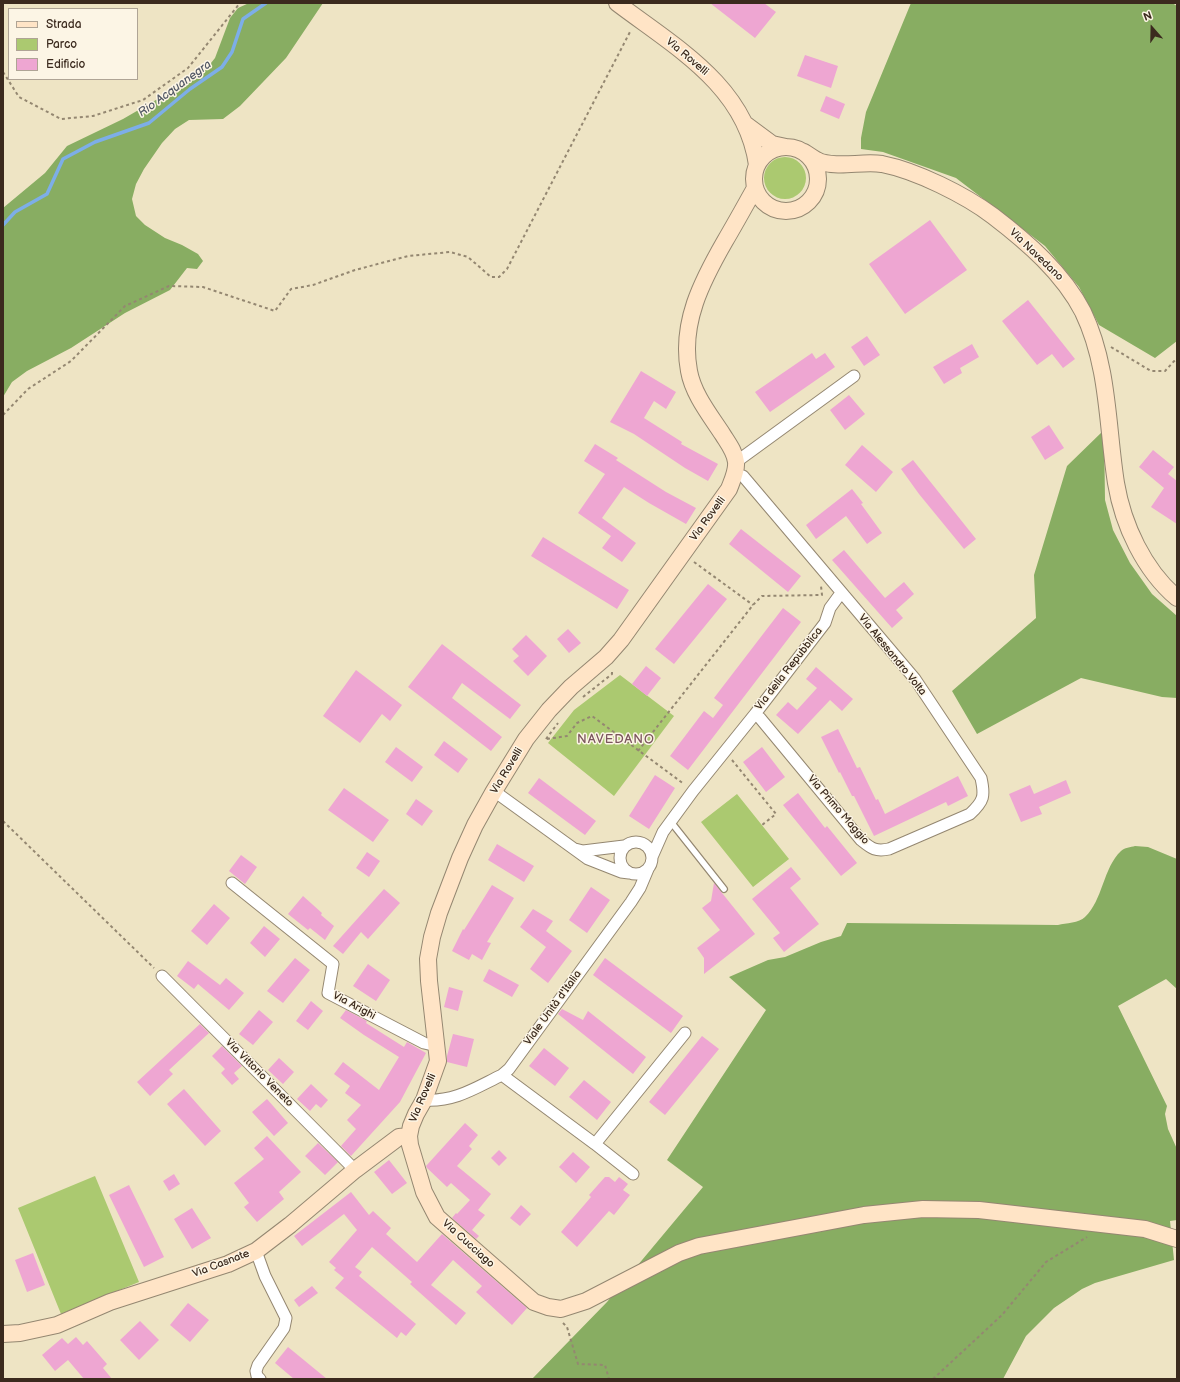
<!DOCTYPE html>
<meta charset="utf-8">
<style>
body{margin:0}
#map{position:relative;width:1180px;height:1382px;overflow:hidden;background:#eee4c4;font-family:"Balsamiq Sans",sans-serif}
canvas{display:block}
.frame{position:absolute;inset:0;border:4px solid #3b2a1e;pointer-events:none}
.legend{position:absolute;left:8px;top:8px;width:130px;height:72px;box-sizing:border-box;background:#fcf5e5;border:1px solid #afa495;margin:0;padding:5px 7px;list-style:none;font-size:12px;color:#3b2a1e}
.legend li{display:flex;align-items:center;gap:8px;height:20px}
.legend b{width:20px;border:1px solid #afa495}
.north{position:absolute;left:1132px;top:8px;width:40px;height:40px;-webkit-text-stroke:3px #fcf5e5;paint-order:stroke;rotate:340deg;font-size:11px;font-weight:700;line-height:16px;text-align:center;color:#3b2a1e}
.north::after{content:'';display:block;margin:auto;width:14px;height:18px;background:#3b2a1e;clip-path:polygon(50% 0,100% 100%,50% 72%,0 100%)}
</style>
<div id="map">
<canvas width="1180" height="1382"></canvas>
<div class="frame"></div>
<ul class="legend">
<li><b style="height:5px;background:#ffe4c6"></b>Strada</li>
<li><b style="height:11px;background:#abc970"></b>Parco</li>
<li><b style="height:11px;background:#eea6d2"></b>Edificio</li>
</ul>
<div class="north">N</div>
</div>
<script>
const context = document.querySelector('canvas').getContext('2d');
context.lineJoin = 'round';
function fillPath(path, color) { context.fillStyle = color; context.fill(path, 'evenodd'); }
function stroke(path, color, width, dash) { context.strokeStyle = color; context.lineWidth = width; context.lineCap = dash ? 'butt' : 'round'; context.setLineDash(dash || []); context.stroke(path); }
function write(font, color, halo, rows, align = 'center') {
  context.font = font + ' "Balsamiq Sans",sans-serif'; context.lineWidth = 3; context.setLineDash([]); context.textBaseline = 'middle'; context.strokeStyle = halo; context.fillStyle = color; for (const [text, x, y, turn = 0] of rows) {
    context.save(); context.translate(x, y); context.rotate((+turn || 0) * Math.PI / 180); context.textAlign = isNaN(turn) ? turn : align; if (halo) context.strokeText(text, 0, 0); context.fillText(text, 0, 0); context.restore();
  }
}
fillPath(new Path2D(`
 M764 178a21 21 0 1 1 42 0a21 21 0 1 1-42 0Z
 M620 675 674 716 614 796 548 743 574 710Z
 M737 794 789 859 753 887 701 822Z
 M95 1176 139 1282 61 1314 18 1208Z`), '#abc970');
fillPath(new Path2D(`
 M249 3H323L286 58 240 106 223 119 189 120 175 129 162 143 144 169 136 184 132 199 136 216 145 225 165 238 182 245 198 254 203 261 197 269 187 268 170 290 125 313 71 348 27 371 12 382 3 397V208L45 173 67 146 123 119 180 86 207 68 215 58 230 18 238 8Z
 M911 3H1172L1177 6V341L1155 358 1099 325 1079 287 1045 246 956 178 883 152 861 149V138L866 112Z
 M1104 430 1105 500 1113 530 1130 563 1152 594 1177 616V698L1162 697 1081 678 977 734 952 691 1036 618 1034 575 1067 466Z
 M1135 846 1148 847 1177 859V989L1166 979 1118 1006 1167 1106 1165 1114 1168 1129 1177 1149V1220L1170 1221 1174 1260 1095 1283 1082 1289 1054 1308 1026 1336 1003 1379H532L607 1302 703 1187 667 1160 766 1010 729 977 768 960 785 957 821 942 841 936 847 923 1058 925C1066 923 1079 923 1085 917 1103 900 1103 868 1121 851 1124 848 1131 847 1135 846Z`), '#88ad62');
stroke(new Path2D(`
 M3 225 15 212 47 194 63 159 95 142 149 123 190 89 222 67 232 52 243 19 266 3`), '#7daee8', 3.5);
fillPath(new Path2D(`
 M710 3H764L776 12 755 38Z
 M805 55 838 66 831 88 797 76Z
 M826 96 845 104 839 119 820 111Z
 M930 220 967 270 905 314 869 264Z
 M1028 300 1075 359 1063 368 1052 354 1037 365 1002 321Z
 M867 336 880 355 864 366 851 347Z
 M972 344 979 357 960 368 962 373 944 384 933 367Z
 M812 353 816 359 825 353 835 367 770 412 755 392Z
 M641 371 676 392 666 409 654 401 644 418 682 442 681 444 718 464 708 481 685 468 634 434 610 422Z
 M849 395 865 414 845 430 830 410Z
 M1049 425 1064 448 1045 460 1031 437Z
 M595 444 618 458 616 460 666 492 696 508 686 524 649 503 624 487 602 518 636 543 622 562 602 548 611 536 578 513 605 474 584 461Z
 M862 445 893 472 876 492 845 465Z
 M1153 450 1174 467 1168 474 1177 481V524L1151 507 1164 488 1139 467Z
 M913 460 976 539 964 549 919 494 901 469Z
 M852 489 863 503 861 504 882 533 867 544 846 516 816 539 806 525Z
 M741 529 801 576 788 592 729 544Z
 M543 537 629 590 617 609 531 556Z
 M844 550 885 598 904 582 914 594 896 610 903 618 892 628 832 560Z
 M708 584 727 599 674 664 655 649Z
 M783 608 801 622 688 770 670 756 704 711 713 718 723 705 714 698Z
 M568 629 581 643 569 653 557 639Z
 M526 635 547 656 528 676 513 661 519 656 512 649Z
 M442 644 521 705 510 719 462 683 452 698 502 737 491 751 408 687Z
 M646 666 661 678 647 696 632 684Z
 M816 667 853 699 842 711 830 700 798 734 776 715 788 702 797 710 817 688 806 679Z
 M356 670 402 705 390 721 382 714 360 743 323 716Z
 M838 729 857 768 860 767 876 800 878 799 885 814 958 776 968 796 948 806 946 802 874 836 854 796H852L840 772 839 773 821 737Z
 M444 741 468 759 458 773 434 755Z
 M396 747 423 767 412 782 385 762Z
 M762 747 785 777 766 792 743 762Z
 M655 775 675 788 649 829 629 816Z
 M539 778 596 821 585 835 528 793Z
 M1066 780 1071 793 1039 807 1042 814 1021 822 1009 794 1030 785 1034 794Z
 M344 788 389 820 373 842 328 810Z
 M798 793 825 828 827 826 857 863 841 876 783 805Z
 M416 799 433 811 422 826 406 814Z
 M497 844 534 866 524 882 488 860Z
 M367 852 380 861 369 877 356 868Z
 M241 855 257 867 245 884 229 871Z
 M791 867 801 879 790 888 819 924 784 952 773 938 780 933 752 899Z
 M714 883 755 934 704 974V958L697 948 720 930 702 908 711 901Z
 M492 885 514 898 487 942 491 943 482 960 472 954 469 960 452 951 463 929 464 930Z
 M591 887 610 900 587 933 569 920Z
 M384 889 400 903 368 939 361 932 343 954 333 946Z
 M303 896 322 913 321 915 334 926 325 940 310 928 308 930 288 914Z
 M214 904 230 918 207 945 191 931Z
 M533 909 553 921 546 931 572 951 548 983 530 969 546 947 520 927Z
 M264 926 280 939 265 957 250 943Z
 M295 958 310 970 283 1003 267 991Z
 M605 958 683 1016 671 1033 593 975Z
 M188 961 220 985 226 978 244 993 229 1010 198 984 194 989 177 976Z
 M368 964 390 980 376 1001 353 986Z
 M489 969 519 985 512 997 483 981Z
 M449 987 463 991 458 1011 444 1007Z
 M311 1001 323 1011 308 1030 296 1021Z
 M562 1009 583 1020 588 1011 646 1057 633 1074 558 1014Z
 M259 1010 273 1022 253 1045 239 1034Z
 M346 1010 367 1021 366 1023 404 1047 407 1042 426 1053 400 1102 351 1156 341 1146 356 1129 347 1120 361 1105 345 1093 350 1086 334 1074 343 1062 379 1090 399 1057 364 1035 340 1018Z
 M200 1024 209 1033 169 1070 173 1074 150 1096 137 1082Z
 M453 1034 474 1039 467 1067 447 1062V1056Z
 M702 1036 719 1049 665 1115 649 1102Z
 M222 1046 242 1066 234 1073 239 1079 232 1085 221 1073 225 1069 212 1056Z
 M544 1048 569 1068 555 1086 529 1066Z
 M279 1058 294 1072 283 1084 268 1070Z
 M584 1080 611 1102 597 1120 569 1097Z
 M311 1084 328 1100 321 1108 316 1104 310 1111 297 1099Z
 M184 1089 221 1131 205 1146 167 1104Z
 M267 1099 288 1123 274 1136 252 1112Z
 M465 1123 478 1135 469 1146 472 1149 457 1166 491 1194 478 1210 485 1215 472 1230 479 1236 476 1239 452 1218 456 1213 457 1214 470 1200 451 1183 447 1187 427 1168 426 1166Z
 M267 1136 301 1172 279 1192 284 1199 257 1222 244 1207 249 1203 234 1183 264 1159 254 1148Z
 M318 1143 338 1162 325 1175 305 1156Z
 M499 1150 507 1158 499 1166 491 1158Z
 M573 1152 590 1167 576 1183 559 1167Z
 M389 1160 407 1183 392 1194 374 1172Z
 M174 1174 180 1184 169 1191 163 1181Z
 M605 1177H609L615 1182 619 1177 628 1184 623 1190 630 1195 614 1215 609 1211 577 1247 561 1232 591 1197 589 1195Z
 M129 1185 164 1257 144 1267 109 1195Z
 M351 1192 369 1215 373 1211 391 1228 386 1234 417 1262 442 1234 527 1308 512 1325 476 1292 482 1286 453 1260 431 1285 466 1313 456 1325 410 1284 412 1282 372 1247 355 1267 362 1272 359 1276 416 1324 406 1336 401 1332 397 1338 335 1288 344 1278 334 1270 336 1268 329 1262 357 1230 344 1214 302 1246 294 1236Z
 M521 1205 531 1214 520 1226 510 1218Z
 M192 1208 211 1238 192 1249 174 1219Z
 M33 1253 45 1285 27 1292 15 1260Z
 M312 1286 318 1293 299 1307 294 1300Z
 M188 1303 209 1320 190 1342 170 1325Z
 M140 1321 159 1340 139 1360 120 1340Z
 M76 1337 83 1345 87 1341 107 1364 103 1368 112 1379H84L68 1360 55 1371 42 1355 62 1338 68 1344Z
 M288 1347 327 1379H294L275 1363Z`), '#eea6d2');
const lane = new Path2D(`
 M671 822 724 889`);
const street = new Path2D(`
 M736 462 854 376
 M735 474 743 476 915 679 981 778C985 796 984 801 970 814L889 849C875 852 871 848 861 840L760 718 755 714
 M494 791 588 859 621 872 629 873
 M620 858a16 16 0 1 1 32 0a16 16 0 1 1-32 0Z
 M575 849 583 851 624 846
 M652 857 663 832 693 791 755 714 825 623 830 608 841 593
 M232 883 333 964 328 993 424 1043 437 1046
 M162 976 355 1170
 M502 1075 595 1144 633 1174
 M424 1100C455 1102 475 1088 502 1075L509 1069 631 902 640 888 648 869
 M595 1144 685 1033
 M256 1251 265 1276 286 1318 284 1328 258 1365 256 1371 257 1376 260 1379`);
const secondary = new Path2D(`
 M617 3C675 47 746 86 757 165
 M745 124 772 144 786 147
 M754 179a32 32 0 1 1 64 0a32 32 0 1 1-64 0Z
 M804 152C809 155 815 160 821 162 841 168 862 161 882 164 917 171 965 195 993 216 1027 242 1063 273 1083 312 1109 366 1107 426 1116 483 1123 525 1144 570 1177 598
 M755 188C745 206 735 224 725 241 702 281 680 323 689 371 693 394 710 415 723 435 728 443 735 452 736 462 737 471 732 481 729 489L621 640 606 657 571 687 549 710 526 739 494 791 475 825 460 858 439 913 432 937 428 959 429 981 438 1061 424 1100 416 1114 411 1126 409 1136 410 1145 424 1192 437 1217 534 1302 548 1307 561 1309 586 1301 679 1253 699 1246 864 1215 923 1209 979 1210 1145 1229 1177 1239
 M3 1334 20 1333 57 1325 110 1302 228 1264 256 1251 290 1225 355 1170 399 1137 409 1136`);
stroke(lane, '#948771', 8);
stroke(street, '#948771', 13);
stroke(secondary, '#948771', 18);
stroke(new Path2D(`
 M3 72 19 97 61 119 93 116 143 100 188 68 240 3
 M1111 347 1151 371H1165L1177 358
 M3 415 28 389 71 361 125 306 169 286 203 287 275 311 291 289 313 285 355 270 408 256 450 252 468 257 491 277H499L507 269 631 30
 M694 562 753 605
 M583 697 612 674V671
 M546 739 558 723
 M547 739 567 736 577 723 592 716 684 784
 M638 751 753 605 762 596 822 595 821 586
 M732 760 776 814 762 825
 M3 821 154 968
 M563 1323 567 1327 578 1364 605 1365 609 1379
 M933 1379 1002 1315 1046 1262 1087 1237`), '#948771', 2, [3, 3]);
stroke(lane, '#fff', 5.5);
stroke(street, '#fff', 11);
stroke(secondary, '#ffe4c6', 16);
write('11px', '#3b2a1e', '#fcf5e5', [
 ["Via Rovelli",687,57,40],
 ["Via Navedano",1036,255,44],
 ["Via Rovelli",708,519,-54],
 ["Via Alessandro Volta",892,655,51],
 ["Via della Repubblica",789,669,-52],
 ["Via Rovelli",507,771,-59],
 ["Via Primo Maggio",838,810,49],
 ["Via Arighi",354,1006,28],
 ["Viale Unità d'Italia",553,1008,-54],
 ["Via Vittorio Veneto",259,1073,45],
 ["Via Rovelli",423,1098,-67],
 ["Via Cucciago",468,1244,42],
 ["Via Casnate",221,1264,-21]
]);
write('italic 12px', '#525865', '#fcf5e5', [
 ["Rio Acquanegra",175,89,-36]
]);
context.letterSpacing = '1px';
write('13px', '#7a555d', '#fcf5e5', [
 ["NAVEDANO",616,740]
]);
context.letterSpacing = '0px';
</script>
